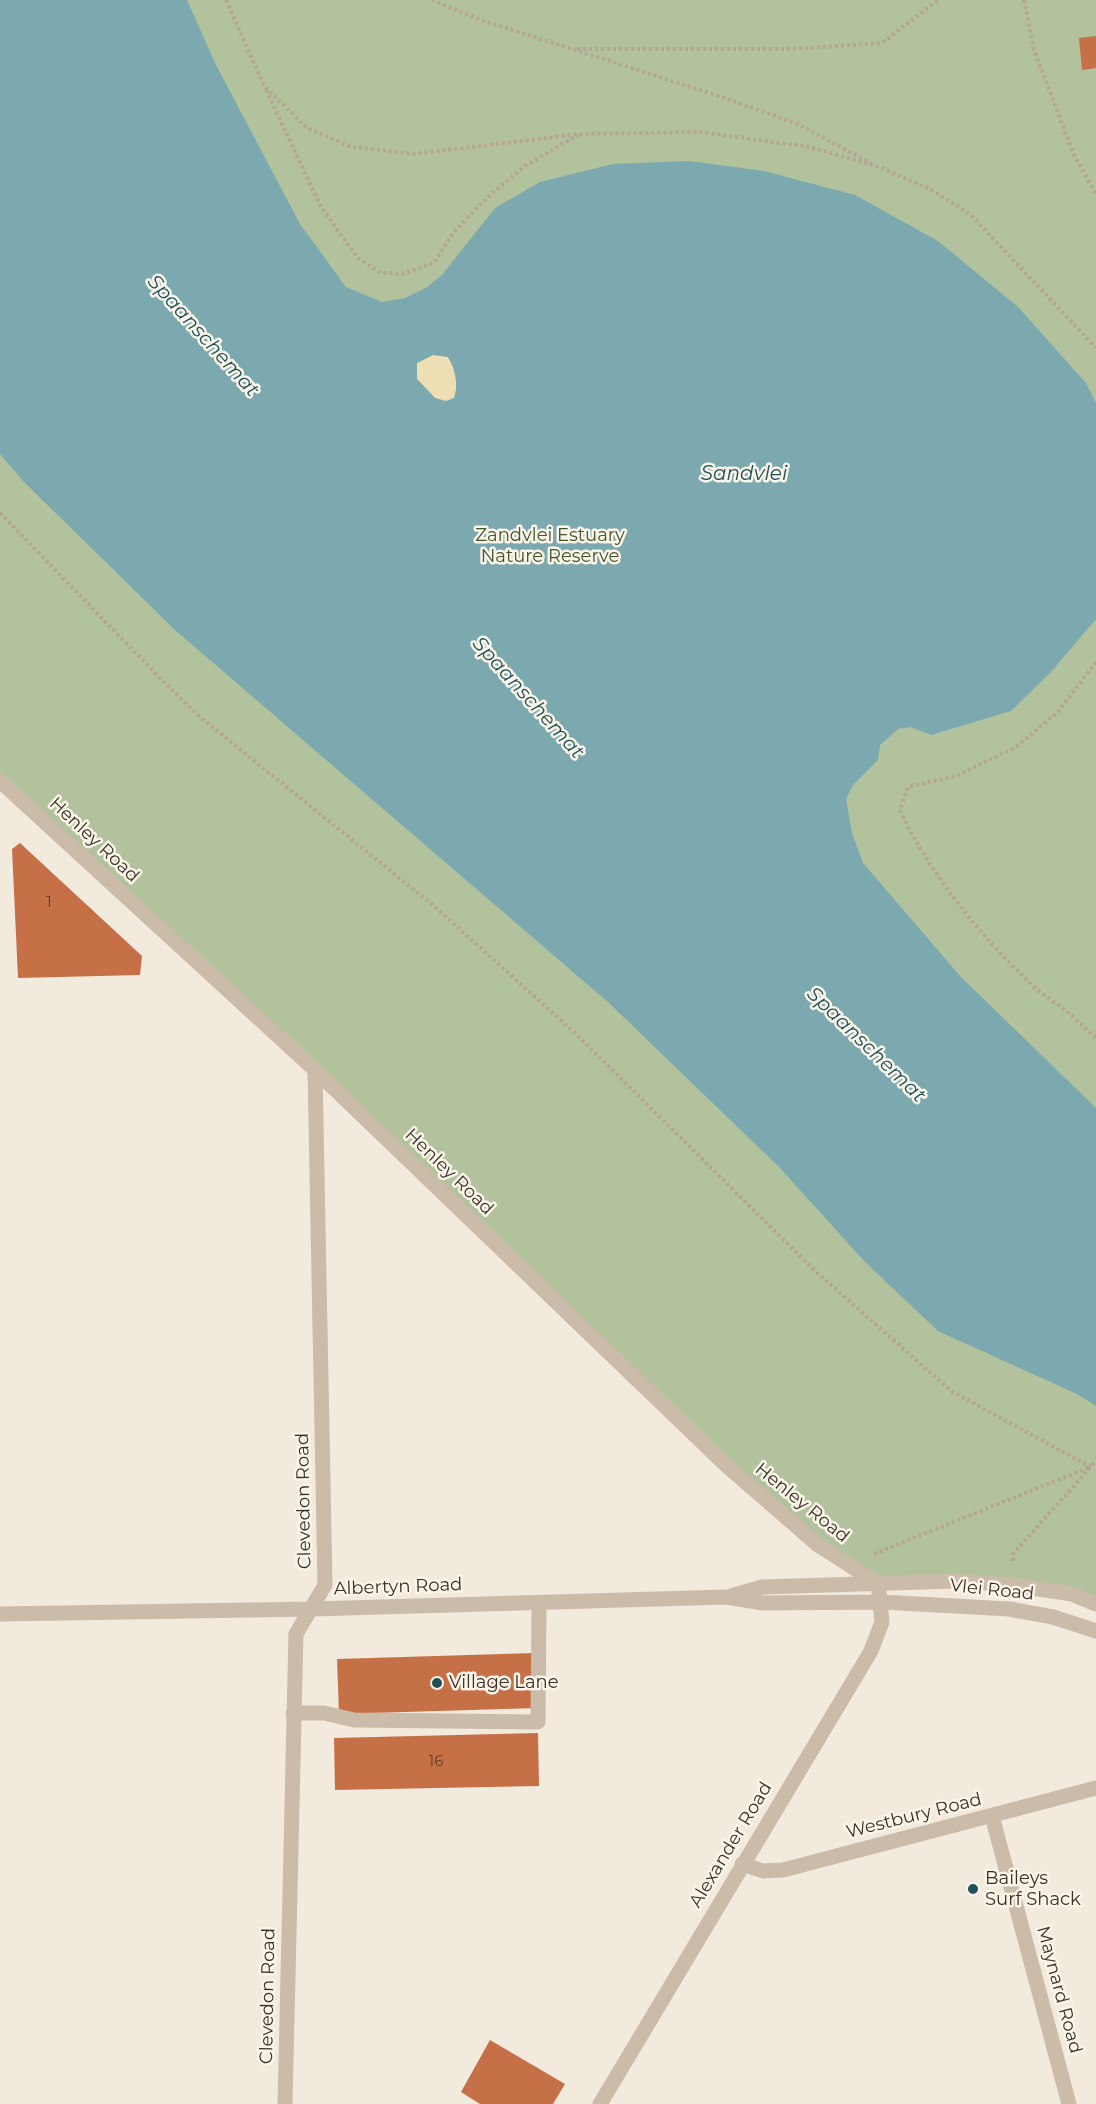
<!DOCTYPE html>
<style>
body{margin:0}
canvas{display:block;background:#f2eadd}
</style>
<canvas width="1096" height="2104"></canvas>
<script>
const context = document.querySelector('canvas').getContext('2d');
context.lineJoin = 'round';
function fillPath(path, color) { context.fillStyle = color; context.fill(path, 'evenodd'); }
function stroke(path, color, width, dash) { context.strokeStyle = color; context.lineWidth = width; context.lineCap = dash ? 'butt' : 'round'; context.setLineDash(dash || []); context.stroke(path); }
function write(font, color, halo, rows, align = 'center') {
  context.font = font + ' Montserrat,sans-serif'; context.lineWidth = 5; context.setLineDash([]); context.textBaseline = 'middle'; context.strokeStyle = halo; context.fillStyle = color; for (const [text, x, y, turn = 0] of rows) {
    context.save(); context.translate(x, y); context.rotate((+turn || 0) * Math.PI / 180); context.textAlign = isNaN(turn) ? turn : align; if (halo) context.strokeText(text, 0, 0); context.fillText(text, 0, 0); context.restore();
  }
}
fillPath(new Path2D(`
 M0 0H1096V1604L1072 1594 877 1583 818 1545 0 781Z`), '#b2c29d');
fillPath(new Path2D(`
 M433 355 448 357C455 368 459 385 454 398L446 402 435 398 417 379V363Z`), '#eedeb4');
fillPath(new Path2D(`
 M0 0H187L216 65 300 224 346 287 382 302 405 298 426 288 442 275 495 208 540 182 613 164 689 161 764 171 855 195 938 241 1018 307 1086 383 1096 403V619L1050 673 1011 711 931 735 910 727 898 729 880 745 878 760 853 785 846 799 852 833 863 863 961 977 1096 1108V1406L1077 1394 938 1331 865 1262 780 1168 609 1003 175 630 23 481 0 454ZM433 355 448 357C455 368 459 385 454 398L446 401 435 398 417 379V363Z`), '#7ca9b0');
fillPath(new Path2D(`
 M1096 36V68L1082 70 1079 38Z
 M20 843 142 956 140 975 18 978 12 849Z
 M535 1653 537 1708 339 1714 337 1659Z
 M538 1733 539 1786 335 1790 334 1738Z
 M490 2040 565 2084 553 2104H480L461 2092Z`), '#c67047');
stroke(new Path2D(`
 M226 0 264 86 307 128 352 147 414 154 579 134 700 132 810 147 879 167 928 188 970 214 1096 348
 M432 0 481 20 716 95 798 124 872 164
 M1024 0 1034 50 1074 155 1096 194
 M577 49H790L882 43 938 0
 M266 90 321 207 357 257 379 272 402 274 434 263 453 233 490 195 525 166 578 135
 M0 513 158 676 201 718 434 906 576 1034 813 1269 951 1391 1091 1467
 M1096 662 1058 712 1016 747 956 776 908 787 900 810C927 870 981 937 1029 982 1041 994 1056 1003 1069 1013 1078 1021 1087 1030 1096 1038
 M874 1554 1090 1467
 M1013 1561V1554L1096 1461`), '#b7a593', 4, [3, 3]);
stroke(new Path2D(`
 M293 1713H324L354 1720 538 1722 539 1603`), '#cbbba9', 15);
stroke(new Path2D(`
 M0 781 315 1070 727 1466 818 1545 877 1583
 M731 1596 762 1587 955 1581 1012 1585 1072 1594 1096 1604
 M0 1614 312 1609 726 1597 763 1603 881 1602 1009 1609 1053 1617 1096 1631
 M992 1816 1069 2104
 M742 1864 763 1871 783 1870 1096 1788
 M285 2104 296 1634 325 1585 315 1070
 M600 2104 871 1651 882 1622 879 1592`), '#cbbba9', 15);
for (const [x, y, r, color] of [
 [437,1683,6,"#1e5159"],
 [973,1889,6,"#1e5159"]
]) { const dot = new Path2D(); dot.arc(x, y, r, 0, 2 * Math.PI); context.fillStyle = color; context.fill(dot); stroke(dot, '#faf4e9', 2); }
write('15px', '#5c3f30', null, [
 ["1",49,903],
 ["16",436,1762]
]);
write('18px', '#43562c', '#faf4e9', [
 ["Zandvlei Estuary",550,536],
 ["Nature Reserve",550,557]
]);
write('18px', '#382f29', '#faf4e9', [
 ["Henley Road",94,840,43],
 ["Henley Road",449,1172,44],
 ["Clevedon Road",304,1501,-91],
 ["Henley Road",802,1503,39],
 ["Albertyn Road",398,1587,-2],
 ["Vlei Road",992,1590,6],
 ["Westbury Road",914,1816,-14],
 ["Alexander Road",731,1845,-59],
 ["Maynard Road",1059,1990,75],
 ["Clevedon Road",268,1996,-89]
]);
write('18px', '#382f29', '#faf4e9', [
 ["Village Lane",449,1683],
 ["Baileys",985,1879],
 ["Surf Shack",985,1900]
], 'left');
write('italic 20px', '#1e5159', '#faf4e9', [
 ["Spaanschemat",203,336,48],
 ["Sandvlei",744,474],
 ["Spaanschemat",528,698,48],
 ["Spaanschemat",866,1045,44]
]);
</script>
